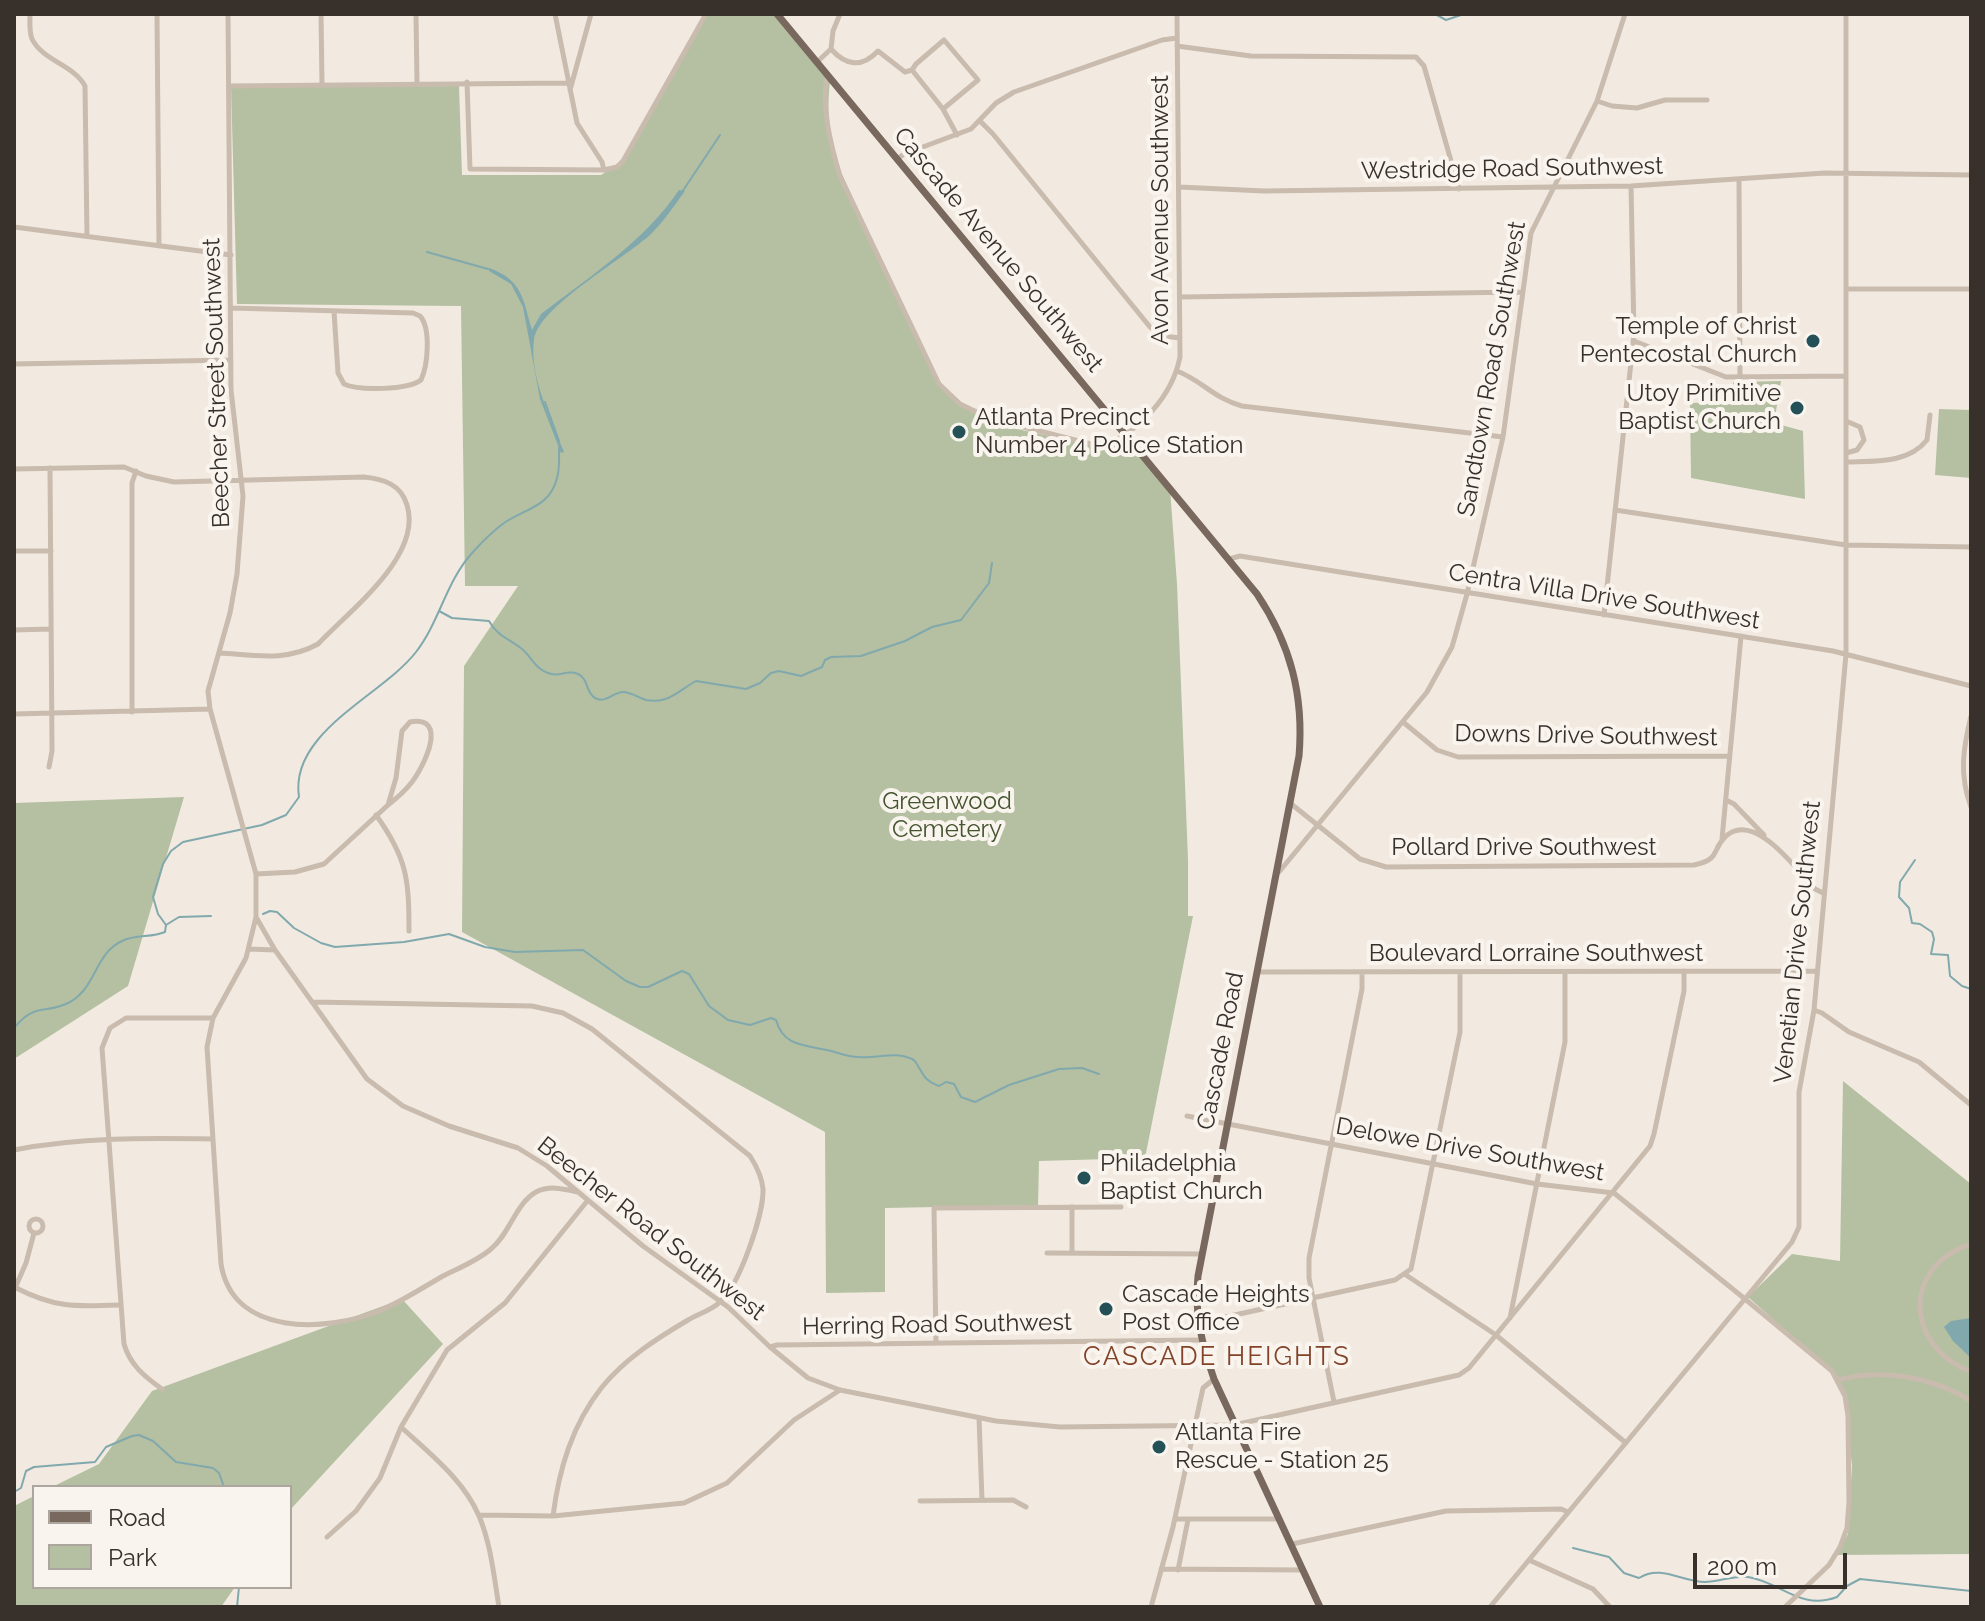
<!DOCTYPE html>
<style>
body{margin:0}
#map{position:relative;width:1985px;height:1621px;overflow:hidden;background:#f2eae0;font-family:Raleway,sans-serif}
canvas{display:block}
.frame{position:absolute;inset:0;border:16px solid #38302b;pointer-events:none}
.legend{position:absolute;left:32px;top:1485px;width:260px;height:104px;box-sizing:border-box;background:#f9f4ed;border:2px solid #aca69f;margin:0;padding:10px 14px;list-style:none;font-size:24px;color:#38302b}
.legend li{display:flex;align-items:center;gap:16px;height:40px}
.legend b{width:40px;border:2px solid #aca69f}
.scale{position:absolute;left:1693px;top:1553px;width:154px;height:36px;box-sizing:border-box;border:4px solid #38302b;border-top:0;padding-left:10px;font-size:24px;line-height:28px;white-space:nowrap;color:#38302b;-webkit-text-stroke:6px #f9f4ed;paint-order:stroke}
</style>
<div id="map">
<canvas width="1985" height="1621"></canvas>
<div class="frame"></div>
<ul class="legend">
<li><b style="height:10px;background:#79685d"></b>Road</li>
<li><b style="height:22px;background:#b4c0a1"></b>Park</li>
</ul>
<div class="scale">200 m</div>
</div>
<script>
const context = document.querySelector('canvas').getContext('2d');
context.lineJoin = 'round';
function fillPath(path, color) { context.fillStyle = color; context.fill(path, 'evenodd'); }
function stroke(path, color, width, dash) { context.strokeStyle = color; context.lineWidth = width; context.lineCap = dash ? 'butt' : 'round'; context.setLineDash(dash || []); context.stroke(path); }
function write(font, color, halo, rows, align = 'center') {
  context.font = font + ' Raleway,sans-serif'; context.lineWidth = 8; context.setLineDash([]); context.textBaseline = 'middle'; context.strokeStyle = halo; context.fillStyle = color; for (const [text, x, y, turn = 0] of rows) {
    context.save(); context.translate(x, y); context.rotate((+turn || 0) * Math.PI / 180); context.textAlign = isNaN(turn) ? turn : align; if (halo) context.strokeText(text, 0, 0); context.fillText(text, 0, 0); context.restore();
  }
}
fillPath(new Path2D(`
 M705 14H778L831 75C826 105 829 130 835 159L935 377 961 405 994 424 1100 447 1125 435 1170 488 1177 584 1188 860V916H1193L1145 1158 1039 1161 1038 1205 885 1208V1292L826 1293 825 1132 462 932 464 666 518 586H465L461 306 237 304 231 87 459 86 462 175H601L625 160Z
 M1781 381 1774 423 1803 431 1805 499 1691 478 1690 403 1732 402 1733 382Z
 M1939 409 1971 410V478L1935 475Z
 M184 797 128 986 14 1059V803Z
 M1843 1081 1971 1184V1554L1836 1555 1848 1534 1852 1466 1845 1399 1838 1377 1748 1297 1792 1254 1840 1261Z
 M402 1299 443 1344 290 1510V1487H52L99 1464 152 1391Z
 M34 1496V1587H235L221 1607H14V1506Z`), '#b4c0a1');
fillPath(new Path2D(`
 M679 190 685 191C674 206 664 221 651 234 624 259 538 307 534 340 529 376 551 419 564 452L561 453 540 399 523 307 511 284 489 271V268C523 280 523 300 532 330L541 314C590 276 644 242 679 190Z
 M1971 1318V1358L1953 1341 1944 1327 1951 1321Z`), '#81a9ad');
stroke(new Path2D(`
 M1435 14 1446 20 1464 14
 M682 192 720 135
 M427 252 488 269
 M545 402 559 441
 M439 611 452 618 489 621C497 636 510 639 522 649 531 656 535 669 548 673 559 678 567 669 578 674 589 679 585 692 595 698 606 704 613 692 623 692 631 692 639 698 646 700 669 704 678 691 696 681L746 689 760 683 771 673 779 671 801 676 822 667 825 660 831 657 861 656 905 641 932 627 961 620 989 583 992 563
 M1915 860 1900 882 1899 897 1909 908 1912 923 1920 924 1932 932 1934 939 1931 954 1948 955 1950 976 1962 986 1971 989
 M263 914 270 911 277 912 294 928 321 943 335 947 404 942 449 934 485 947 515 952 583 950 626 981 640 987H648L682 971 689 974 709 1006 728 1020 750 1025 771 1018 776 1020C783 1046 804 1045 827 1050 837 1052 847 1057 858 1057 879 1059 895 1050 914 1060 924 1073 921 1079 939 1086L946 1082 954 1084 961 1097 975 1102 1009 1085 1059 1069 1082 1068 1099 1074
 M166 925 158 914 153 897 163 864 171 851 183 842 262 825 286 815 299 797C289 732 383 695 416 652 440 621 446 581 473 552 482 542 493 531 504 523 526 508 550 507 557 478 560 468 559 458 559 448
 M14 1028C36 1001 46 1015 70 1002 96 988 95 953 122 941 136 934 151 938 165 932L166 925 179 917 211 916
 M14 1492 21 1488 26 1471 34 1467 95 1462 106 1447 132 1436 139 1435 153 1441 176 1462 213 1468 219 1473 224 1487
 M1573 1548 1609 1557 1624 1573 1639 1578C1661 1564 1682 1582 1705 1582 1719 1582 1734 1575 1748 1577 1781 1582 1800 1611 1837 1597L1847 1586 1860 1579 1971 1591
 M237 1607 239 1587`), '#81a9ad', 2);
stroke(new Path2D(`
 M30 14C30 22 29 32 32 39 43 61 74 65 85 86L87 236
 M157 14 159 246
 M228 14 231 390 243 496 237 574 230 613 208 691 210 709 256 874V917L275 950 367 1079 403 1106 449 1126 518 1148 547 1166 643 1246 728 1307 770 1347 808 1378 840 1390 996 1421 1060 1427 1234 1425 1459 1375 1469 1368 1650 1146 1654 1134 1684 991V971
 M321 14 322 84
 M416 14 417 83
 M555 14 577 123 602 162 604 170
 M1177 46 1251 56 1416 57 1424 66 1459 189
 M831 49C846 66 862 68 878 51L905 72 912 70 943 109 957 135
 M817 62 831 49 833 31 840 14
 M912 70 916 64 944 40 978 80 943 109
 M827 76C821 107 831 146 840 176L939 384 960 404 991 419 1103 447C1140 430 1172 397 1180 357L1177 14
 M467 82 470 169 604 170 617 167 623 161 706 14
 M229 86 568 83
 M570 90 591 14
 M1597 101 1612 106 1637 108 1665 100H1707
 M981 122 993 134 1150 327 1163 336 1180 338
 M897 159 904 154 971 129 996 103 1014 92 1162 40 1177 38
 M1739 179 1740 377
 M1179 187 1264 191 1552 187 1631 186 1825 173 1971 175
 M14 227 231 255
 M1846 289H1971
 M1180 297 1522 292
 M231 308 413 313 420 316C431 328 428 365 421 380 408 390 359 391 344 384L338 373 334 311
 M1634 341 1726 377 1846 376
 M14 364 231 360
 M1177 371C1201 380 1215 399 1242 406L1503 437
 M1846 421 1860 427 1864 440 1857 450 1846 453
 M1846 462C1874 461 1908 464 1927 440L1930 415
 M14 469 124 467 146 476 174 482 364 477C383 479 401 484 407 505 423 556 349 611 318 644 286 662 254 655 220 653
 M1615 510 1846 545 1971 547
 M14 551H51
 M1229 559 1240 556 1833 651 1971 686
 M1604 615 1634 334 1631 186
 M14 630 51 629
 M132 712V483L136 471
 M14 714 210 709
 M1971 716C1963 749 1959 775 1971 807
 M1403 722 1437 750 1458 757 1730 756
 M49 767 52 751 50 468
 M1726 800 1734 804 1764 835
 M1290 803 1360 859 1386 867 1694 865C1721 859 1711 851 1725 837 1754 809 1797 870 1815 889L1823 893
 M376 815C407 858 409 879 409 931
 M1722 839 1741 636
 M1279 872 1427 692 1452 647 1467 594 1503 437 1531 233 1597 101 1625 14
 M256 874 295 872 324 864 388 805 396 778 402 731 410 722C450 715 423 768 412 782 405 791 397 798 388 805
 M256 917 246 958 213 1018 207 1047 221 1264C233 1337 326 1332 379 1311 401 1302 422 1288 443 1276 459 1268 477 1261 491 1249 510 1234 515 1204 536 1192 550 1185 564 1189 578 1192
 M249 949 275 950
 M1257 972 1816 971
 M312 1002 532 1006 563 1013 592 1029 750 1156C757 1167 762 1177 763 1189 764 1214 739 1286 720 1302 712 1310 698 1314 688 1320 656 1339 626 1358 602 1387 572 1425 559 1469 553 1516
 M1814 1010 1822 1013 1849 1032 1919 1062 1971 1105
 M1187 1116 1537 1184 1614 1193 1745 1299 1832 1371 1845 1396 1848 1416 1849 1502 1847 1528 1840 1547 1829 1565 1785 1607
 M14 1150C80 1137 146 1138 213 1139
 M1072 1207V1253
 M29 1226a7 7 0 1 1 14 0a7 7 0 1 1-14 0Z
 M1971 1244C1901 1267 1905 1346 1971 1372
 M1047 1253 1202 1254
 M1406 1275 1496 1335 1626 1443
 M14 1287C55 1308 75 1307 119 1305
 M15 1288 26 1263 34 1233
 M1510 1318 1565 1042V972
 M1198 1323 1395 1280 1411 1269 1460 1032V973
 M936 1343 934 1208 1121 1207
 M770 1347 777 1345 1201 1340
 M1838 1380C1882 1368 1933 1377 1971 1401
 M162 1389C145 1377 130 1365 124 1344L102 1048 110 1028 126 1018H213
 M1334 1402 1309 1278V1258L1362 989V974
 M979 1418 982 1500
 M401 1427C429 1453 464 1480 479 1516 491 1544 494 1577 499 1607
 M920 1501 1013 1500 1026 1507
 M479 1515 553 1516 684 1503 727 1483 794 1420 840 1390
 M1175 1519H1280
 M327 1537 356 1511 380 1478 401 1427 447 1350 505 1303 588 1200
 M1292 1544 1446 1511 1561 1509 1568 1512
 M1529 1560 1593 1589 1610 1607
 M1161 1569 1303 1570
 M1178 1570 1188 1520
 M1151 1607 1173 1527 1203 1388 1214 1379
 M1490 1607 1792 1242 1799 1227V1092L1814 1010 1846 654V14`), '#c9bbad', 5);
stroke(new Path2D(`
 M777 14 1257 594C1291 645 1304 696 1299 756L1198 1276C1194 1314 1202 1344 1214 1379L1320 1607`), '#79685d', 7);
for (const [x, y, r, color] of [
 [1813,341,8,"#235157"],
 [1797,408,8,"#235157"],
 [959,432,8,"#235157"],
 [1084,1178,8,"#235157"],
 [1106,1309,8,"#235157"],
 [1159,1447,8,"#235157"]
]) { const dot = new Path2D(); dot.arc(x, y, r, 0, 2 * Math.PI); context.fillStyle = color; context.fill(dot); stroke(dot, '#f9f4ed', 3); }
write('24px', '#38302b', '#f9f4ed', [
 ["Westridge Road Southwest",1512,169,-1],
 ["Avon Avenue Southwest",1161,210,-90],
 ["Cascade Avenue Southwest",998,250,50],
 ["Sandtown Road Southwest",1492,369,-80],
 ["Beecher Street Southwest",217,383,-92],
 ["Centra Villa Drive Southwest",1604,597,9],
 ["Downs Drive Southwest",1586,736,1],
 ["Pollard Drive Southwest",1524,848],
 ["Venetian Drive Southwest",1798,942,-84],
 ["Boulevard Lorraine Southwest",1536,954],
 ["Cascade Road",1221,1051,-79],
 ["Delowe Drive Southwest",1470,1150,10],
 ["Beecher Road Southwest",651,1229,38],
 ["Herring Road Southwest",937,1325,-1]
]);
write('24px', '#38302b', '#f9f4ed', [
 ["Temple of Christ",1797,327,"right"],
 ["Pentecostal Church",1797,355,"right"],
 ["Utoy Primitive",1781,394,"right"],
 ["Baptist Church",1781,422,"right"],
 ["Atlanta Precinct",975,418],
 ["Number 4 Police Station",975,446],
 ["Philadelphia",1100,1164],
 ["Baptist Church",1100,1192],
 ["Cascade Heights",1122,1295],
 ["Post Office",1122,1323],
 ["Atlanta Fire",1175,1433],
 ["Rescue - Station 25",1175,1461]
], 'left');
write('24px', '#455530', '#f9f4ed', [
 ["Greenwood",947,802],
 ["Cemetery",947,830]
]);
context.letterSpacing = '2px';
write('26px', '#824329', '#f9f4ed', [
 ["CASCADE HEIGHTS",1217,1357]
]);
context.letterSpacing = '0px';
</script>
